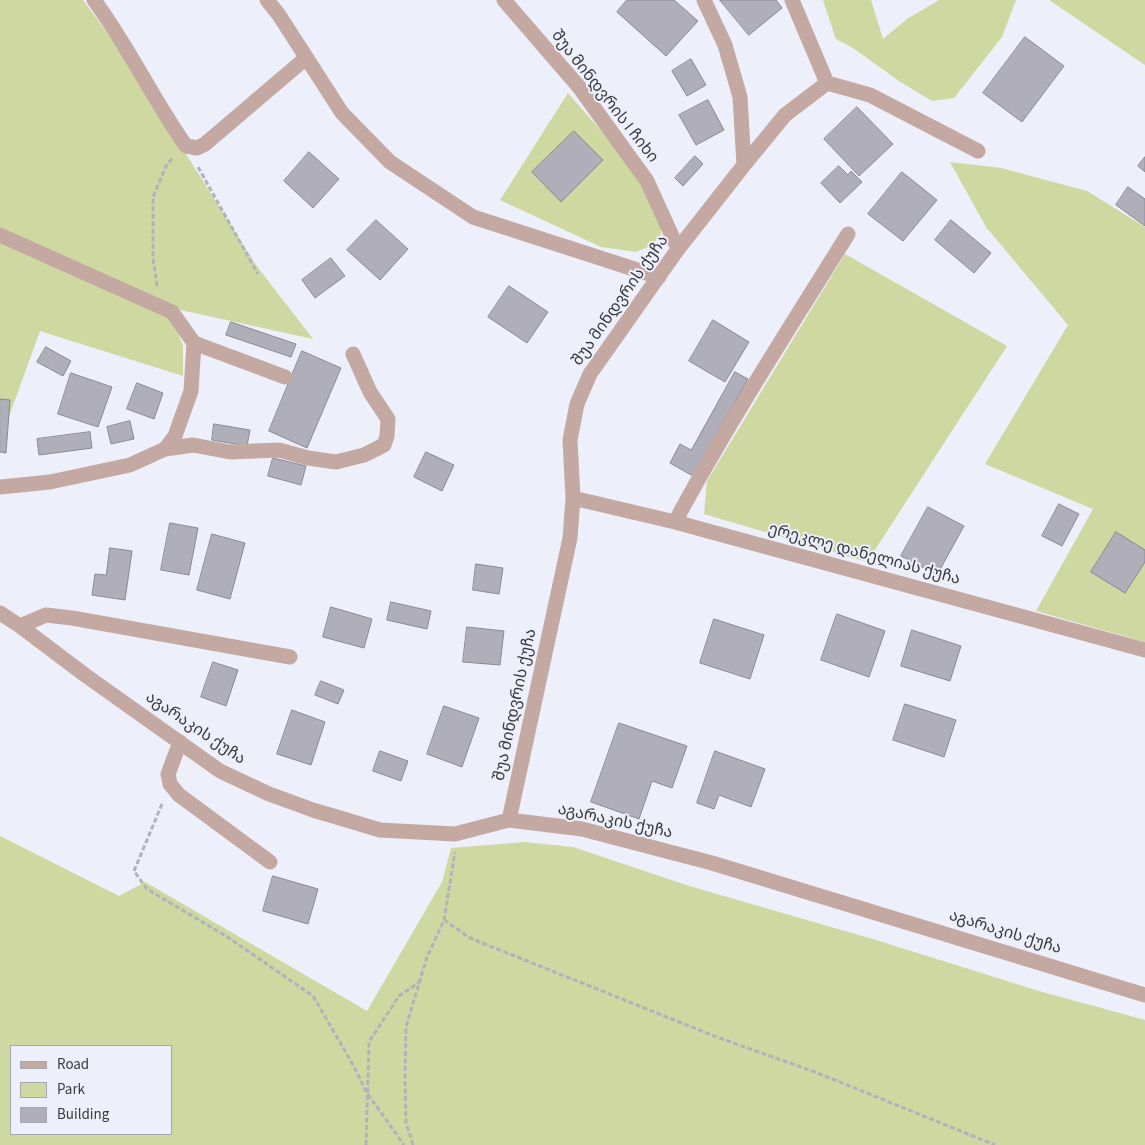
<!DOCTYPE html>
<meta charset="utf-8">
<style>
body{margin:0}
#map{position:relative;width:1145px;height:1145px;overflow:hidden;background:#edeffa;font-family:"Source Sans 3",sans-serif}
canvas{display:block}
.legend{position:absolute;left:10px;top:1045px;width:162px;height:90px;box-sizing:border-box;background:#edeffa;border:1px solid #a5a6af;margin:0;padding:6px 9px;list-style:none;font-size:15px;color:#39393e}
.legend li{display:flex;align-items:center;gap:10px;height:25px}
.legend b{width:25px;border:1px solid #a5a6af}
</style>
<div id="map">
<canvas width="1145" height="1145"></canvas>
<ul class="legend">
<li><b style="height:6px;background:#c4a9a2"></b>Road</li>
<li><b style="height:14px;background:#ced8a0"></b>Park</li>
<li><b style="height:14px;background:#b0aeb9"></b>Building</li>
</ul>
</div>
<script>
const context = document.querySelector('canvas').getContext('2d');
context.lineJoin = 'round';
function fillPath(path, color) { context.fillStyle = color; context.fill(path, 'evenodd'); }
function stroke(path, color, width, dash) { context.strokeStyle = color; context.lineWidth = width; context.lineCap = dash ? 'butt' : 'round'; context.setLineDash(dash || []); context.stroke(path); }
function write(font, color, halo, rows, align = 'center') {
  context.font = font + ' "Source Sans 3","Noto Sans Georgian",sans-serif'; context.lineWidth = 4; context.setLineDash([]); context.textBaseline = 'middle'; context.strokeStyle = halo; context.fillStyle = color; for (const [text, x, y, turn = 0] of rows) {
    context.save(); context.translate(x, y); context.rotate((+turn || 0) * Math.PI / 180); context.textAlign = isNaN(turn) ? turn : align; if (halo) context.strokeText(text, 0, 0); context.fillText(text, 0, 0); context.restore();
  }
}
fillPath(new Path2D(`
 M0 0H83L124 56 256 265 313 339 167 307 183 345V376L40 331 6 425 0 423Z
 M823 0H871L883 39 907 19 939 0H1016L1002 37 954 98 932 101 899 81 853 48 836 39Z
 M1049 0H1145V65Z
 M568 93 633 167 661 214V236L650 246 636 252 601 247 500 200Z
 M950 162 1001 168 1087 191 1145 227V642L1036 611 1093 509 985 464 1068 325 986 227Z
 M845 254 1007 346 867 562 704 514 707 481Z
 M0 836 119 896 145 882 367 1011 442 882 451 848 525 842 573 847 686 885 876 940 1039 991 1145 1020V1145H0ZM11 1046H171V1134H11Z`), '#ced8a0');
const building = new Path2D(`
 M627 0H674L698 21 666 56 617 12Z
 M720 0H776L782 8 749 35Z
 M1025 37 1064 66 1022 122 983 93Z
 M691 59 706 85 687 96 672 71Z
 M708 100 724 130 696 145 679 115Z
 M857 107 893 144 859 176 824 139Z
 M574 131 603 160 561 202 532 172Z
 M309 152 339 179 313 208 284 181Z
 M695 156 703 164 683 186 675 178Z
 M1145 157V172L1138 166Z
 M839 166 848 175 851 171 862 182 840 203 821 183Z
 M902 172 937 200 903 241 868 214Z
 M1128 187 1145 199V226L1116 205Z
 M376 220 408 249 380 280 347 250Z
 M951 220 991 253 974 273 935 240Z
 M331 258 345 276 315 298 302 280Z
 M509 286 548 312 527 343 488 317Z
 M713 320 749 342 725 382 689 361Z
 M231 322 296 344 291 357 226 335Z
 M46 347 71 361 63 376 37 362Z
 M302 351 341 368 307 448 269 431Z
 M735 372 748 379 693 476 670 463 680 444 691 450Z
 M71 373 112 387 98 427 58 414Z
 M137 383 163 393 154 419 127 409Z
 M0 399 10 400 6 453 0 452Z
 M130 421 134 439 111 444 107 427Z
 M214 424 250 430 247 446 212 440Z
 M90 432 92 448 39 455 37 439Z
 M426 452 454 465 442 491 414 477Z
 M273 458 306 466 301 485 268 476Z
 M1059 504 1079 514 1062 546 1042 536Z
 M928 507 964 526 937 575 901 556Z
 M170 523 198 528 189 575 161 570Z
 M1116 532 1145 550V562L1125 593 1091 572Z
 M212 534 245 543 230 599 197 590Z
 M110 548 132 551 125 600 92 595 95 574 106 575Z
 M476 564 503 568 499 594 473 590Z
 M391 602 431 611 427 629 387 620Z
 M331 607 372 619 364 648 323 637Z
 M837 614 885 631 869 677 821 660Z
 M714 619 764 635 750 679 700 663Z
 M467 627 504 631 500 665 463 662Z
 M912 630 961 646 950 681 901 666Z
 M213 662 238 670 226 706 201 697Z
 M321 681 344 690 338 704 315 695Z
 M905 704 956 720 944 757 893 740Z
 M444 706 479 718 462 767 427 754Z
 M292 710 325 722 311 765 277 754Z
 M619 723 687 746 672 788 652 781 639 819 591 802Z
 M380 751 408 761 401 781 373 771Z
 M715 751 765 769 751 807 719 795 714 809 697 803Z
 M273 876 318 889 308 924 263 911Z`);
fillPath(building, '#b0aeb9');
stroke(building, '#8a8993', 1);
stroke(new Path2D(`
 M198 167 258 274
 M157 286 153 258V197L167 164 173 158
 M162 804 134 871 147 889 226 936 313 996 352 1063 367 1093 404 1145
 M444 920 470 938 714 1036 815 1072 995 1145
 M366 1145 369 1042 399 996 421 981
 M413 1145 406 1122 405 1078 406 1027 427 957 444 920 455 852`), '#b1b2bb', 3, [5, 2.5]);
stroke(new Path2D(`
 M94 0C128 46 153 99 186 146L197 148 205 144 306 58
 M267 0 279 15 342 113 390 162 473 217 659 277
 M504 0 579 87 647 181 678 249
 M704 0 725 45 740 97 744 165
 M792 0 827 83
 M0 235 172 312 194 343 191 391 175 436 165 449 130 465 50 482 0 487
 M194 343 285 377
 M165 449 193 445 230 452 279 450 308 458 336 462 364 455 384 445 387 436 388 419 370 392 353 354
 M573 498 675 522 1145 650
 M675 522C728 423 789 329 848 234
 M0 613 20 626 85 675 220 771 269 794 313 810 380 830 455 834 509 820 582 829 712 863 1145 995
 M20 626 46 615 72 618 290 657
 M180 742 168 774 170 784 179 795 270 862
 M509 820 570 538 573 498 570 440 577 404 590 374 678 249 744 165 785 115 827 83 870 95 978 151`), '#c4a9a2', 15);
write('16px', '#39393e', '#edeffa', [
 ["შუა მინდვრის I ჩიხი",604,97,52],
 ["შუა მინდვრის ქუჩა",621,301,-55],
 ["ერეკლე დანელიას ქუჩა",864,555,15],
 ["შუა მინდვრის ქუჩა",516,705,-78],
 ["აგარაკის ქუჩა",195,729,34],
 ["აგარაკის ქუჩა",615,822,12],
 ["აგარაკის ქუჩა",1005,933,17]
]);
</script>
